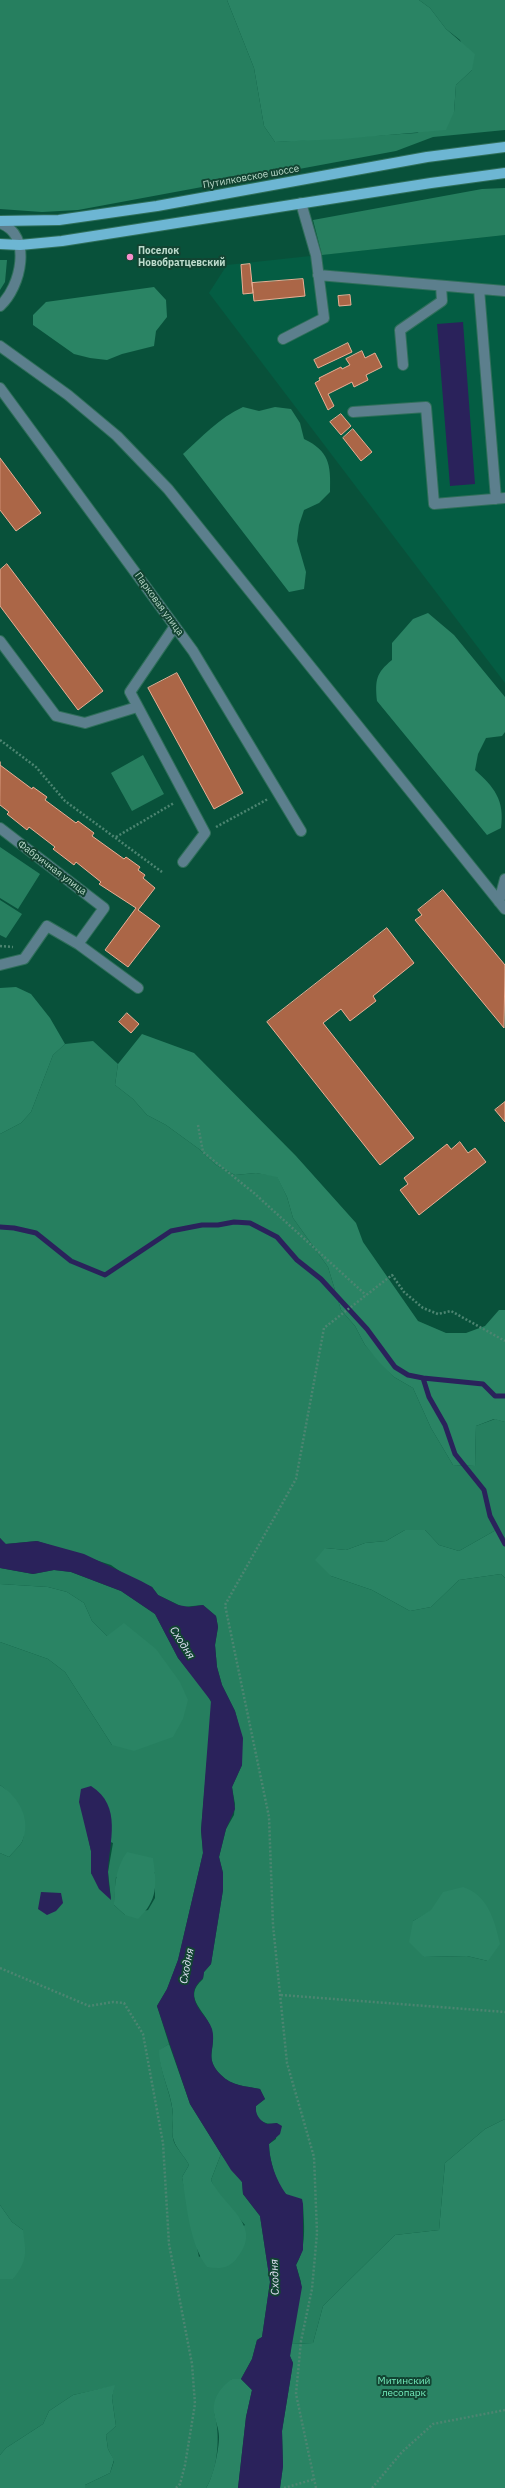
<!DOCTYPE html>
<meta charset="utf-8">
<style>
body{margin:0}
canvas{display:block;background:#08513a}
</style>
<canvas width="505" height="2488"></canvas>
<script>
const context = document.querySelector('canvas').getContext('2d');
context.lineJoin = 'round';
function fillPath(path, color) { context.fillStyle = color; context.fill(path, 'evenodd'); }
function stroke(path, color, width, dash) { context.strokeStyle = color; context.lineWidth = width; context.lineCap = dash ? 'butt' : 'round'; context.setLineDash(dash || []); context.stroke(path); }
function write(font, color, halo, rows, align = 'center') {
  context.font = font + ' "IBM Plex Sans",sans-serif'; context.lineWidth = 4; context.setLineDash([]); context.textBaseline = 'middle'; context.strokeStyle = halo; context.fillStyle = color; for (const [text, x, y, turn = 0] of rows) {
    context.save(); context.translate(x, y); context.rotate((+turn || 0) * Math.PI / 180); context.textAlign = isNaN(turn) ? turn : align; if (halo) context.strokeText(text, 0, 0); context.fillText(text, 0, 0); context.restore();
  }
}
fillPath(new Path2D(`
 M505 235V683L209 293 227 265Z`), '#045d43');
fillPath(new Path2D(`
 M0 0H227L254 68 264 126 275 142 417 133 454 112 456 85 472 70 460 40 446 29 430 8 419 0H505V130L433 137 396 151 78 210 42 212 0 209Z
 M505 188V235L322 255 313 220 482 189Z
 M0 260H7L5 282 0 290Z
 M143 755 164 794 132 811 111 773Z
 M0 847 40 874 18 909 0 898Z
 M0 900 22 914 6 938 0 935Z
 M93 1041 118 1064 115 1085 133 1099 147 1115 166 1125 199 1149 216 1165 235 1175 256 1173 277 1176 287 1197 293 1218 328 1267 341 1310 355 1326 365 1345 394 1377 413 1388 431 1428 453 1465 475 1466 476 1426 495 1419 505 1422V1538L496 1530 459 1551 439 1545 425 1530H405L386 1541 365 1543 346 1550 325 1548 331 1576 372 1590 410 1611 431 1607 459 1580 501 1574 505 1578V2119L485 2129 445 2163 439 2230 395 2235 323 2306 313 2343 291 2344 301 2282 296 2265C307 2247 304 2224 303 2204 298 2200 292 2199 287 2195 276 2186 269 2157 269 2144L276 2139 277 2123C265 2126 254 2120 256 2106L265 2099 260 2089C245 2086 232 2086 221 2075 204 2058 216 2051 212 2032 209 2012 180 1999 203 1979L204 1972 211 1964 223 1890V1873L219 1857 226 1829 234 1815 235 1804 232 1787 242 1765V1738L235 1711 222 1685 217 1667 215 1645 218 1627 216 1616 203 1605 183 1607 158 1595 152 1587 128 1577 111 1565 37 1541 5 1544 0 1538V1134L21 1123 31 1112 53 1055 65 1044ZM431 1911 488 1961 467 1956 424 1957 413 1921Z
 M0 1568 33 1574 54 1570 71 1572 121 1591 155 1614 178 1658 206 1692 212 1704 201 1830 203 1853 178 1960 167 1989 157 2006 169 2044 160 2050C159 2074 173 2095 173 2117 173 2126 171 2133 174 2142 177 2149 185 2157 189 2165L182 2177 199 2257 245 2225 217 2193 211 2180 221 2154 242 2182 243 2194 260 2216 270 2282 262 2337 257 2340 252 2359 241 2379H232L214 2413C221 2433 218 2470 206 2488H85V2485L110 2473 114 2461 108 2449 106 2435 116 2426 112 2398 114 2386 73 2395 49 2411 43 2424 6 2448 0 2455V2279H13L23 2230 12 2222 0 2205V1853L9 1857C13 1852 19 1847 22 1842 30 1823 16 1796 0 1785V1642L48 1659 65 1672 112 1745 107 1636 92 1621 84 1603 67 1592 48 1587 0 1584ZM87 1832 113 1843 108 1872 111 1899 91 1873V1851ZM155 1872V1898L148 1910 125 1915 114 1905 116 1877Z`), '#267f5f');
fillPath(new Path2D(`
 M227 0H419L430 8 446 29 475 54 472 70 456 85 454 112 446 130 342 139 275 142 264 126 254 68Z
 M154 287 166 300 167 317 156 331 154 346 122 354 107 360 90 358 74 354 33 325V315L46 302Z
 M243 407 259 411 275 407 291 409 300 423 304 439C329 451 331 464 330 492L319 503 304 510 299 525 297 541 306 572 304 589 289 592 183 454C202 437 219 418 243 407Z
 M428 613 454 635 505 697V732L502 736 486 738 478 754 475 770C494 787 505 800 501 828L487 835 377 701C375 680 376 673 392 660V643L413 619Z
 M16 987 31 994 50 1018 65 1044 53 1055 31 1112 21 1123 0 1134V988Z
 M142 1034 194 1053 296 1156 356 1223 363 1242 418 1321 446 1333H466L485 1326 499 1310H505V1422L494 1419 476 1426 475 1466 453 1465 431 1428 413 1388 394 1377 379 1362 365 1345 355 1326 341 1310 328 1267 293 1218 287 1197 277 1177 256 1173 235 1175 216 1165 199 1149 166 1125 147 1115 133 1099 115 1085 118 1064Z
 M405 1530H425L439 1545 459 1551 496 1530 505 1538V1578L501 1574 459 1580 431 1607 410 1611 372 1590 331 1576 315 1560 325 1548 346 1550 365 1543 386 1541Z
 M0 1584 48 1587 67 1592 84 1603 92 1621 107 1636 124 1623 156 1649 180 1682 188 1700 183 1719 173 1737 134 1751 112 1745 65 1672 48 1659 0 1642Z
 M0 1785C19 1797 32 1820 22 1842 19 1847 13 1852 9 1857L0 1853Z
 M127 1852 153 1858C157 1885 158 1900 138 1919L125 1915 114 1905C115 1885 115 1869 127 1852Z
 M463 1887C488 1895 495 1921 500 1944L488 1961 467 1956 424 1957 409 1942 413 1921 431 1910 443 1892Z
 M169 2044 190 2104 221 2154 211 2180C225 2209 264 2225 237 2258 229 2269 219 2269 207 2267 189 2243 187 2206 182 2177L189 2165C185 2157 176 2148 174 2141 171 2133 173 2126 173 2117 173 2094 159 2074 159 2050Z
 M505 2119V2488H280L283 2466 282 2431 293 2363 290 2356 291 2344 313 2343 323 2306 395 2235 439 2230 445 2163 485 2129Z
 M0 2205 12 2222 23 2230C26 2253 28 2260 13 2279H0Z
 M232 2379H241L252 2390 246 2417 238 2488H206C213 2478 219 2450 219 2437 219 2428 215 2421 214 2413 212 2398 221 2387 232 2379Z
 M115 2385 112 2398 116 2426 106 2435 108 2449 114 2460 110 2473 85 2485V2488H0V2455L6 2448 43 2424 49 2411 73 2395Z`), '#2a8464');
fillPath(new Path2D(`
 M463 322 475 484 450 486 437 324Z
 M0 1538 6 1544 37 1541 84 1554 141 1581 152 1587 158 1595 178 1605 189 1607 203 1605 216 1616 218 1627 215 1645 217 1667 222 1685 235 1711 243 1738 242 1765 232 1787 235 1809 226 1829 219 1857 223 1873V1890L211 1964 204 1972 203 1978C197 1984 193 1988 194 1997 196 2010 208 2017 212 2029 217 2048 203 2057 221 2075 232 2086 245 2086 260 2089L265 2099 256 2106C255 2114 259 2120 267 2124L277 2123 282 2126 280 2134 269 2144C269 2161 276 2180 286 2194L302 2199 303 2204V2250L296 2265 302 2287 290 2356 293 2363 282 2431 283 2466 280 2488H238L246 2417 252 2390 241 2379 252 2359 257 2340 262 2337 270 2282 260 2216 243 2194 242 2182 231 2170 190 2104 157 2006 167 1989 178 1960 203 1853 201 1830 211 1701 178 1658 155 1614 121 1591 71 1572 54 1570 33 1574 0 1568Z
 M91 1786C123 1806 109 1842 108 1872 108 1881 110 1891 111 1900L99 1889 91 1873V1851L79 1802 81 1789Z
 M41 1892 61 1893 63 1903 56 1911 47 1915 38 1909Z`), '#2a225b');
stroke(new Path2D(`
 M0 1227 14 1228 36 1233 71 1261 105 1275 171 1231 202 1225H218L234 1222 250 1223 277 1237 297 1260 321 1279 367 1329 395 1367 408 1375 423 1378 429 1397 445 1425 455 1454 484 1490 490 1516 505 1544
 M423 1378 483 1384 495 1396H505`), '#2a225b', 5);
const building = new Path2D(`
 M250 264 253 293 243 294 241 265Z
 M303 279 305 296 254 301 252 283Z
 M350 295 351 305 339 306 338 296Z
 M348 343 352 352 318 368 314 360Z
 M362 351 365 358 375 353 382 367 366 375 368 380 354 387 352 382 328 394 334 406 328 410 315 383 320 380 319 378 341 367 342 369 350 365 346 359Z
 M341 414 351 426 341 435 330 422Z
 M353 429 372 452 361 461 343 438Z
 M0 458 41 513 16 531 0 510Z
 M7 564 103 691 78 710 0 606V570Z
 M177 673 243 793 214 809 148 688Z
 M0 762V765L32 789 33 787 47 797 45 800 76 823 78 821 94 833 92 836 124 859 126 857 140 867 138 870 145 875 143 878 155 888 138 910 160 926 128 967 105 950 136 908 99 884 101 882 76 862 74 865 53 849 55 847 29 827 27 830 7 814 9 812 0 805Z
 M443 890 505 965 504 1028 415 920 422 915 418 910Z
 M387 928 414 963 373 996 376 1001 350 1021 341 1009 323 1023 414 1138 380 1165 267 1022Z
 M127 1013 139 1024 131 1033 119 1022Z
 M505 1102V1122L495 1110Z
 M460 1142 468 1153 475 1148 486 1162 419 1215 400 1190 408 1184 404 1178 447 1144 451 1149Z`);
fillPath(building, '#ab6647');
stroke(building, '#eaaf95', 1);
const minor = new Path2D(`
 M0 223C33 235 21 287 0 306
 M318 275 505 291
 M479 289 496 499
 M283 339 324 318 316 255 301 203
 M0 346 68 395 117 436 168 489 505 909
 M403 365 400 330 442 301 441 286
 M0 388 193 651 301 831
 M353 412 426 407 434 504 505 498
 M175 626 130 692 205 833 183 862
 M0 641 56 716 85 723 137 707
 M0 828 104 908 78 944 138 988
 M499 902 505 879
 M0 965 24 959 47 926 78 944`);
const major = new Path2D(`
 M0 221 59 220 157 206 427 157 505 147
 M0 244 20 245 62 241 431 183 505 173`);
stroke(minor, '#2f6f5a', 12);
stroke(major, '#2f6f5a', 12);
stroke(new Path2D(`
 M0 740 36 767 65 801 162 872
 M216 827 268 799
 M116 837 174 803
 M0 946 13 947
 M198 1125 203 1152 254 1193 366 1295
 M0 1968 89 2006 113 2002 124 2003 143 2034 163 2143 169 2244 192 2364 195 2404 185 2465 180 2484 176 2488
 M281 1995 505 2012
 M284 2488 315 2479
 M316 2488 296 2394 301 2341 312 2289 317 2233 314 2157 287 2063 273 1925 269 1817 225 1605 296 1479 324 1328 392 1275 404 1292 423 1308 438 1314 451 1311 505 1341
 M372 2488 402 2452 433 2424 505 2410`), '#4c8571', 2.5, [2, 2]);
stroke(minor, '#5c7f8d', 10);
stroke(major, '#6db6d3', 10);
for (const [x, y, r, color] of [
 [130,257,4,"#f890cc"]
]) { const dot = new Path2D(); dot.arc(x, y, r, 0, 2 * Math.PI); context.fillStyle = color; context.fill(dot); stroke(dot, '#124432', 1.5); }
write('10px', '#bbdacb', '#124432', [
 ["Путилковское шоссе",251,177,-10],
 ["Парковая улица",159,604,54],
 ["Фабричная улица",52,868,37]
]);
write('bold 10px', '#bbdacb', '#124432', [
 ["Поселок",138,251],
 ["Новобратцевский",138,263]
], 'left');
write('10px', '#74ecbc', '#124432', [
 ["Митинский",404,2381],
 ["лесопарк",404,2393]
]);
write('italic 11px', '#e1e2f5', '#124432', [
 ["Сходня",182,1643,57],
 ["Сходня",187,1966,-79],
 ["Сходня",275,2277,-92]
]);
</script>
